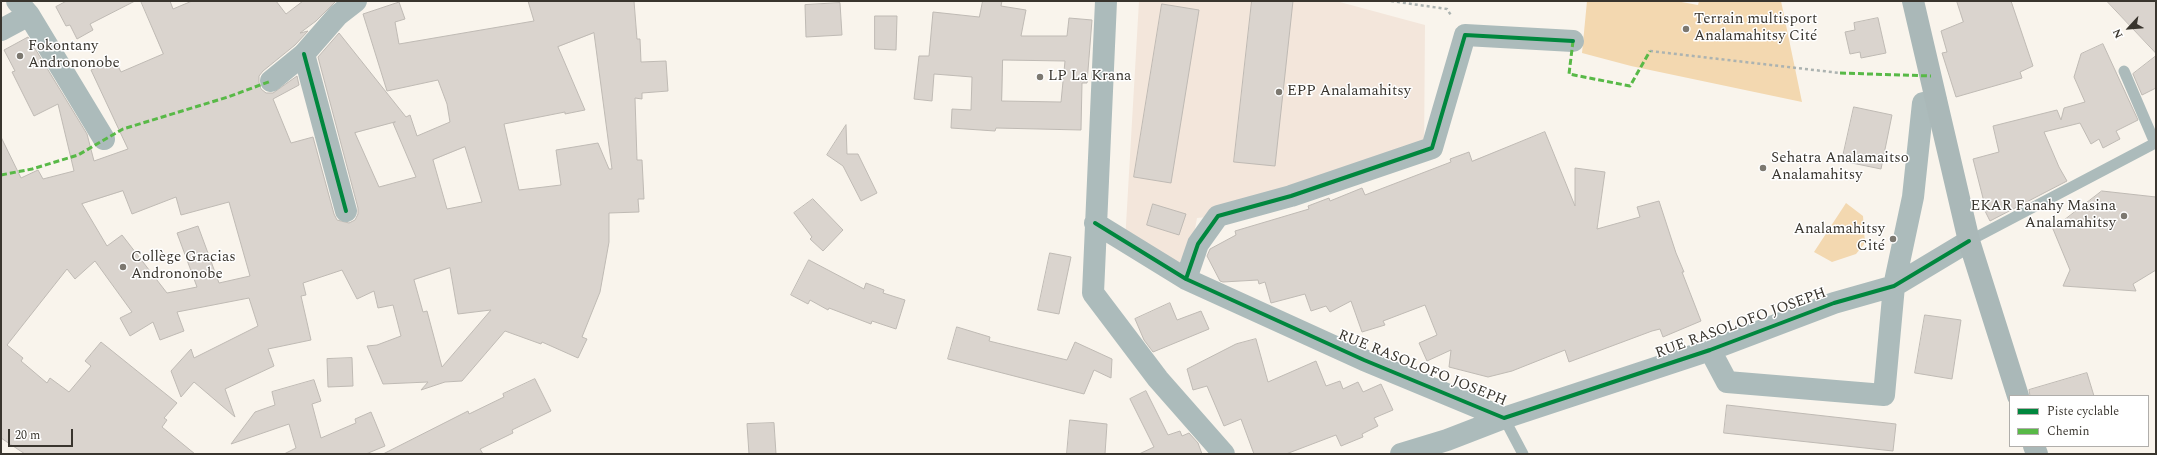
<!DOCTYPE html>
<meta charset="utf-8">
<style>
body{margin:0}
#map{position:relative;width:2157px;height:455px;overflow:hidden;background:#f9f4ec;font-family:Spectral,serif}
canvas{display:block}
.frame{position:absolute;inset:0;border:2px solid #39352e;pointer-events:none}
.legend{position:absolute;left:2009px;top:395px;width:140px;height:52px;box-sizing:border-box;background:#fff;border:1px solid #b0aeab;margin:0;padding:5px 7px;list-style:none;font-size:12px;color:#39352e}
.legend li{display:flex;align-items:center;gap:8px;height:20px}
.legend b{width:20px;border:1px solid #b0aeab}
.north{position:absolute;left:2109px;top:8px;width:40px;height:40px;-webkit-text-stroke:3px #fff;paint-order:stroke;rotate:244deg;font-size:11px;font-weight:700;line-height:16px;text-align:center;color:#39352e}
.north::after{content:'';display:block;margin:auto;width:14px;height:18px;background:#39352e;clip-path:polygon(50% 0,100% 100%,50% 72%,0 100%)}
.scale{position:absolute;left:8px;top:429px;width:65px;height:18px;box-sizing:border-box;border:2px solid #39352e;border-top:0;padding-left:5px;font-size:12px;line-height:14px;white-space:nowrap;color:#39352e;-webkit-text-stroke:3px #fff;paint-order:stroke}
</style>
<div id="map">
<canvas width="2157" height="455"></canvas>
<div class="frame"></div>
<ul class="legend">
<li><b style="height:5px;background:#00873e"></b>Piste cyclable</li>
<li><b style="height:5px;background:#58b947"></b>Chemin</li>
</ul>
<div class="north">N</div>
<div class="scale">20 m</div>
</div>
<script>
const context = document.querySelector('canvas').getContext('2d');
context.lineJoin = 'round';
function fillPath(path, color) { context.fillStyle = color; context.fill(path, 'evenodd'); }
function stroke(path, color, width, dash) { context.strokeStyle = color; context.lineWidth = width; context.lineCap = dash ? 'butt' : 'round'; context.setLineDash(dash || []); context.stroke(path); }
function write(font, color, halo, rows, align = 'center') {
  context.font = font + ' Spectral,serif'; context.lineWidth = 3; context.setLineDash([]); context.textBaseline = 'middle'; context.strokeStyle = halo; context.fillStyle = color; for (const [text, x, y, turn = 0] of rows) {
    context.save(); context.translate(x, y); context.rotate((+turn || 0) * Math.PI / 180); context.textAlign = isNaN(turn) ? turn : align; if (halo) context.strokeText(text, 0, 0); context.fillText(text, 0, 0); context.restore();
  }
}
fillPath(new Path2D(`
 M1139 1H1336L1425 25 1424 158 1218 216 1197 218 1186 279 1125 242Z`), '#f3e6db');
fillPath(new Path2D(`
 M1587 1H1676L1698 5 1699 1H1781L1802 102 1631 66 1582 53Z
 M1846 203 1863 216 1865 243 1856 254 1832 262 1814 252Z`), '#f3d8b0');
const building = new Path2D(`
 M67 1H135L90 24 93 30 77 39 70 25 66 26 56 7Z
 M141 1H170L173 9 192 1H276L286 14 303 1H336L316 21 300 33 308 31 295 45 263 71 259 76V83L261 89 266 93H273L297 76 299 85 273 99 291 143 313 137 334 214 337 220 349 223 355 220 358 214V208L318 57 339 33 406 117 410 115 417 136 450 122 447 104 438 80 387 91 363 14 399 2 405 19 395 22 399 44 534 21 528 1H634L637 39H640L641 62 666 61 668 91 642 93V99L635 98 637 160H642L644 199H638L639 212 609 213V242L600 292 582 337 587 339 578 358 542 342 541 344 505 331 462 381 445 382 421 390 428 382 383 384 367 346 377 345 401 336 393 305 378 308 374 291 357 299 342 270 303 283 306 295 301 296 311 340 268 349 274 366 225 389 235 417 194 382 181 397 171 371 191 349 194 358 258 326 249 298 177 312 184 331 160 340 153 322 130 336 120 318 132 312 95 261 75 279 67 269 7 345 23 358 21 361 47 383 50 378 69 392 91 366 85 361 101 342 177 403 164 418 167 420 162 427 195 454H25L1 438V137L21 178 38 170 43 179 74 171 58 104 34 116 12 72 15 71 4 50 28 37 87 134 94 161 128 149 91 70 115 60 121 72 163 54ZM594 33 612 169H609L598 143 556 150 561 185 519 190 504 124 565 112V114L585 110 558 47ZM395 122 393 123 416 177 379 187 355 133ZM465 147 482 202 447 209 433 160ZM123 191 132 214 176 197 181 215 229 202 250 276 219 283 198 226 177 233 197 287 167 293 122 235 107 246 82 204ZM450 268 458 314 491 310 442 367 427 311 423 312 414 280Z
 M983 1H1002L1001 6 1026 10 1021 36H1067L1069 18 1092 20 1087 83H1082L1081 130 996 128 995 131 951 128 952 109 971 110 972 77 934 74 932 101 914 99 919 56H929L933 12 979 17ZM1003 60 1065 61 1061 102 1002 101Z
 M1252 1H1293L1275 166 1234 162Z
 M1957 1H2011L2033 66 2020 72 2022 78 1956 97 1942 53 1947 52 1941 31 1963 22Z
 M2107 1H2156V53Z
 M840 3 842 35 806 37 805 5Z
 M1162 4 1199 10 1171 183 1134 177Z
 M875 16H897L896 50 875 49Z
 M1878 18 1886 53 1861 58 1860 52 1850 54 1845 32 1855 30 1854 23Z
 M2103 44 2138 120 2116 131 2120 139 2103 148 2099 139 2091 144 2080 123 2044 132 2059 167 2067 181 1990 221 1981 203 1984 202 1973 159 1999 152 1993 126 2057 110 2061 120 2064 108 2085 102 2074 77 2081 54Z
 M2156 56V88L2142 95 2133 74Z
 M1854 107 1892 115 1881 169 1842 161Z
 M846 125 847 154H858L877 193 861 201 843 166 827 155Z
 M1545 132 1575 206V168L1605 172 1597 229 1640 217 1637 207 1659 201 1676 253 1684 272H1682L1701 321 1663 337 1660 329 1652 331 1569 362 1565 350 1512 371 1488 377 1449 367 1451 350 1427 361 1419 343 1437 335 1425 305 1383 321 1385 325 1362 332 1351 301 1330 312 1326 306 1311 311 1305 294 1271 303 1265 282 1259 284 1258 280 1223 282 1220 281 1207 256 1210 249 1236 235 1235 231 1309 209 1308 206 1329 198 1330 201 1362 188 1365 195 1451 162 1450 159 1469 152 1472 161Z
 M2102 191 2156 197V270L2133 284 2136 291 2063 286 2070 270 2053 229Z
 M813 199 843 230 823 251 810 239 812 237 794 213Z
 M1153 204 1186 214 1179 235 1147 225Z
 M1050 253 1071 257 1059 314 1038 310Z
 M809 260 864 289 866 283 884 290 883 293 905 300 896 329 872 321 871 324 829 308 828 310 810 300 808 304 791 295Z
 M1170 303 1177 320 1201 311 1209 329 1153 352 1144 340 1135 319Z
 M1925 315 1961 320 1952 379 1915 373Z
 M957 327 990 337 989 341 1067 360 1075 342 1112 359 1111 378 1094 370 1084 394 948 359Z
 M1256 339 1268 382 1316 361 1326 386 1340 381 1343 389 1358 382 1363 392 1381 384 1393 410 1374 418 1378 426 1362 434 1363 437 1341 446 1336 435 1286 454H1254L1241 419 1224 426 1207 386 1193 390 1187 369 1236 344Z
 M352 358 353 386 328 387 327 359Z
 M2087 373 2094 396H2030L2029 390Z
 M535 379 551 411 512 430 513 433 480 449 483 454H383L468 411 469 414 504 397 503 394Z
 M314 380 321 401 312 404 321 438 356 423 355 419 371 412 385 446 366 454H284L296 448 289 424 231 444 255 412 275 405 272 392Z
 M1146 391 1168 435 1180 431 1182 436 1189 433 1198 443 1202 454H1139L1154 447 1130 399Z
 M1727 405 1896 424 1893 451 1724 433Z
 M1070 420 1107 424 1105 454H1067Z
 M774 423 776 454H749L747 424Z`);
fillPath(building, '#dad4ce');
stroke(building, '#bfbab4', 1);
stroke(new Path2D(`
 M1391 1 1447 9 1452 17
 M1650 51 1840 73`), '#acb3b1', 2.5, [3, 3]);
stroke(new Path2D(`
 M1969 241 2155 143 2124 71
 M1504 418 1523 454`), '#acbbbb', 11);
stroke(new Path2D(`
 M1106 1 1093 293 1158 379 1224 454
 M29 15 104 139
 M1 30 29 15 17 1
 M304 54 346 211
 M271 81 304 54 338 15 356 1
 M1095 223 1186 279 1364 360 1504 418 1710 350 1834 303 1894 286 1969 241
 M1186 279 1198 244 1218 216 1291 196 1432 148 1465 35 1573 41
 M1710 350 1727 382 1884 395 1894 286 1913 197 1923 103 1936 101
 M1401 454 1447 440 1504 418`), '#acbbbb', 22);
stroke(new Path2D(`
 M1913 1 1969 241 2018 396
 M2034 446 2037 454`), '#aab8b8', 22);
stroke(new Path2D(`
 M1573 41 1569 74 1630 86 1650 51
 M1840 73 1931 76
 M1 175 32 169 78 155 123 129 228 97 271 81`), '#58b947', 3, [6, 3]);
stroke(new Path2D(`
 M304 54 346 211
 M1095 223 1186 279 1364 360 1504 418 1710 350 1834 303 1894 286 1969 241
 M1186 279 1198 244 1218 216 1291 196 1432 148 1465 35 1573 41`), '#00873e', 4);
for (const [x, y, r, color] of [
 [1686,29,4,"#7c7870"],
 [20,56,4,"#7c7870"],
 [1040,77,4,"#7c7870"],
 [1279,92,4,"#7c7870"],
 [1763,168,4,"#7c7870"],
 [2124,216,4,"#7c7870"],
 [1893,239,4,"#7c7870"],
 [123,267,4,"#7c7870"]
]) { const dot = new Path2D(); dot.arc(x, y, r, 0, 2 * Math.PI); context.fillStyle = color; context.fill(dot); stroke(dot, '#fff', 1.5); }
write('15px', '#39352e', '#fff', [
 ["Terrain multisport",1694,20],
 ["Analamahitsy Cité",1694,37],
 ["Fokontany",28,47],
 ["Andrononobe",28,64],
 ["LP La Krana",1048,77],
 ["EPP Analamahitsy",1287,92],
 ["Sehatra Analamaitso",1771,159],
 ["Analamahitsy",1771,176],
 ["EKAR Fanahy Masina",2116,207,"right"],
 ["Analamahitsy",2116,224,"right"],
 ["Analamahitsy",1885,230,"right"],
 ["Cité",1885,247,"right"],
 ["Collège Gracias",131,258],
 ["Andrononobe",131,275]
], 'left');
write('15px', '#39352e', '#fff', [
 ["RUE RASOLOFO JOSEPH",1741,324,-20],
 ["RUE RASOLOFO JOSEPH",1422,369,22]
]);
</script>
